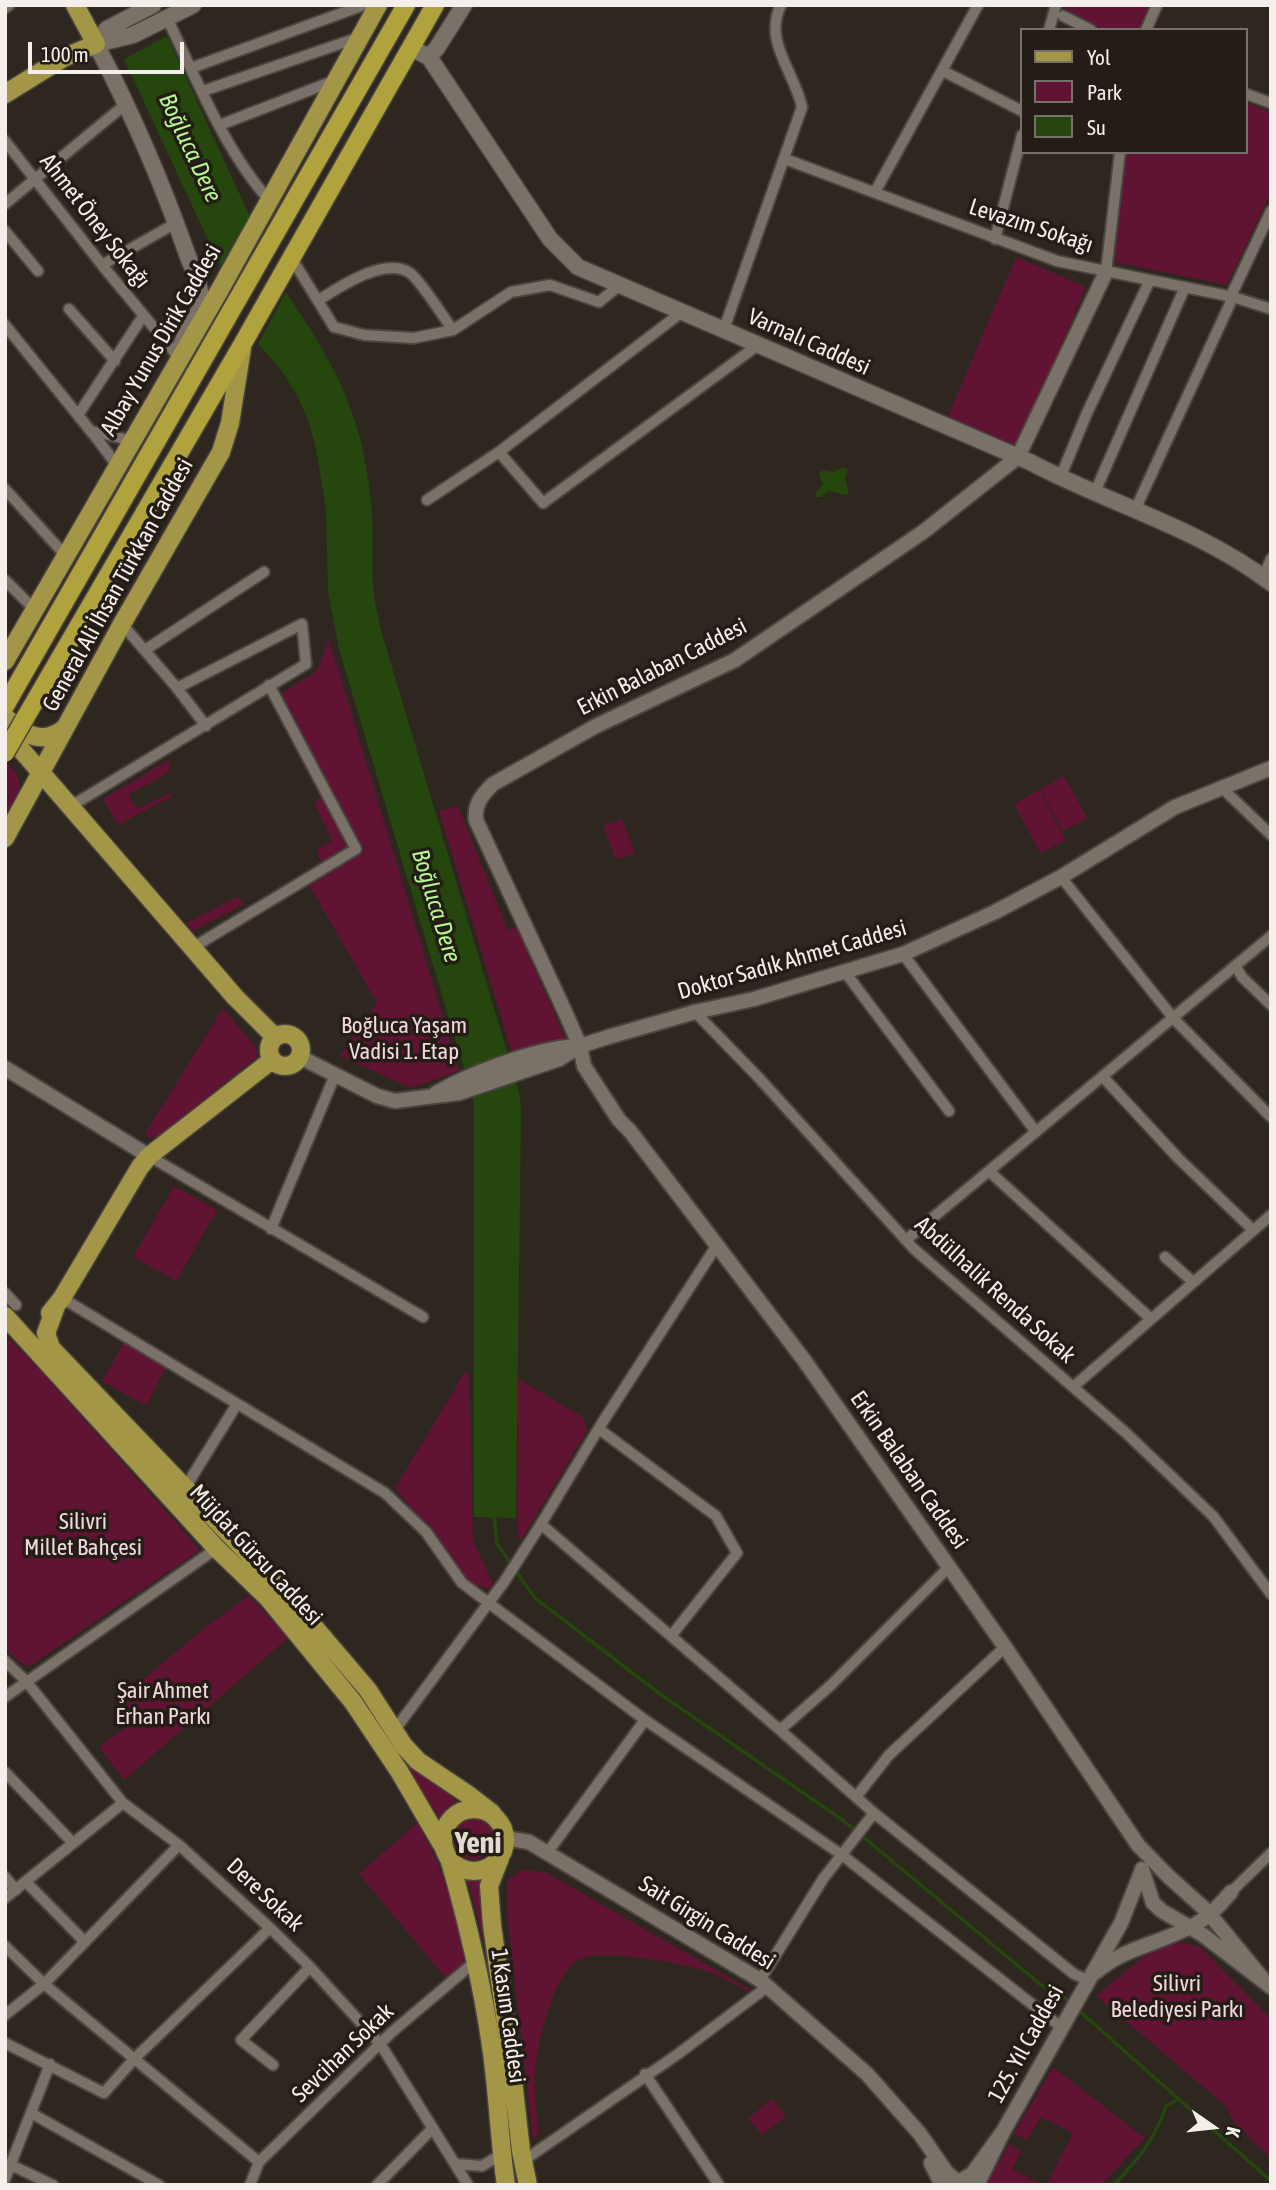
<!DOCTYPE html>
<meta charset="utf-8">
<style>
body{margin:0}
#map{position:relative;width:1276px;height:2190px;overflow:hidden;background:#2e271f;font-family:"Asap Condensed",sans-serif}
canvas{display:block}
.frame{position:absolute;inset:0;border:7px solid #f4efea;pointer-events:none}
.legend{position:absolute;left:1020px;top:28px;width:228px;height:126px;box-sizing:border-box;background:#241d16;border:2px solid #77716b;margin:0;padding:9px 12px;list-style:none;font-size:21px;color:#f4efea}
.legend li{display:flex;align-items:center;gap:14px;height:35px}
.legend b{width:35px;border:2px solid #77716b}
.north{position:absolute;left:1178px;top:2092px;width:70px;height:70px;-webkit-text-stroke:5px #241d16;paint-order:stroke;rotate:104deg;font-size:19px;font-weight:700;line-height:28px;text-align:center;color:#f4efea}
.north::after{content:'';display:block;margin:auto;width:24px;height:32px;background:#f4efea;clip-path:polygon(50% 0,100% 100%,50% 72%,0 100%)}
.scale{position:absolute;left:28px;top:42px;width:156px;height:32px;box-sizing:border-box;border:4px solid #f4efea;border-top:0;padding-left:9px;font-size:21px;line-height:24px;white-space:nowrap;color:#f4efea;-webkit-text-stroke:5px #241d16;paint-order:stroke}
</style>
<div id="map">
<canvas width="1276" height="2190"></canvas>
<div class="frame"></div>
<ul class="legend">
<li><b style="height:9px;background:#a39647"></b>Yol</li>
<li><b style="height:19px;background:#601332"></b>Park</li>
<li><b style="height:19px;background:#25460d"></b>Su</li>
</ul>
<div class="north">K</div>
<div class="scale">100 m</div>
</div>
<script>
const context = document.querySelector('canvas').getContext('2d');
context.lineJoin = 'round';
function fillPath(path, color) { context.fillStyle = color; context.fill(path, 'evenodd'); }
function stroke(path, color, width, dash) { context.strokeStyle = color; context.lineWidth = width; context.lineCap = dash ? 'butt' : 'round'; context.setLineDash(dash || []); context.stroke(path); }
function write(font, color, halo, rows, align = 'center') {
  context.font = font + ' "Asap Condensed",sans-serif'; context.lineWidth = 7; context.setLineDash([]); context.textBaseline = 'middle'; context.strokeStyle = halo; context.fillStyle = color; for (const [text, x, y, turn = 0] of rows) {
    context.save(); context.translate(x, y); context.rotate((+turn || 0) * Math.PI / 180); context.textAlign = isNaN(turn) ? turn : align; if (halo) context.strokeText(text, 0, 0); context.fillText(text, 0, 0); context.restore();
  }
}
fillPath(new Path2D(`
 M1059 5H1149L1139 30H1104Z
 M1246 103 1271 112V192L1227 285 1114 262 1127 152H1246Z
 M1016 257 1086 287 1018 448 947 418Z
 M329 639 459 1071 411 1088 340 1056 377 1003 309 885 365 851 280 694 317 671Z
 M170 759 168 773 128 795 137 809 172 792V796L118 825 103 799Z
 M5 761C29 782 19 794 5 818Z
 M1064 776 1087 818 1063 831 1040 789Z
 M1039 790 1066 840 1040 853 1014 804Z
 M322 797 349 848 322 863 316 850 332 841 314 802Z
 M458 806 508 931 516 926 566 1040 512 1053 439 811Z
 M622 819 635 853 616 860 603 826Z
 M237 897 244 904 193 931 186 923Z
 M223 1008 254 1045 258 1053 256 1058 158 1137 149 1138 145 1134Z
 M174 1186 217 1210 176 1281 133 1257Z
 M5 1336 32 1361 200 1550 30 1666 23 1665 5 1649Z
 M124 1342 166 1367 146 1406 102 1381Z
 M465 1372 469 1375 473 1542 493 1583 490 1589 469 1583 395 1488Z
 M518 1379 583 1417 587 1431 521 1540 518 1537Z
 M233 1548 346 1676 410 1764 460 1804 451 1809 442 1822 405 1767 231 1551Z
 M248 1596 289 1637 124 1780 99 1747 133 1722 117 1701 206 1627Z
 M452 1837a22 22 0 1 1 44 0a22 22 0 1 1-44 0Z
 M417 1823C445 1871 455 1909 470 1962L448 1981 359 1874Z
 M523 1870 545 1872 749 1989V1992C735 1985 720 1975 706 1971 682 1963 594 1946 575 1962 551 1983 538 2041 535 2071 533 2092 537 2114 539 2135L533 2139 507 1913V1880Z
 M484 1876 523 2185H516C494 2083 500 1976 466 1877Z
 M1179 1942 1200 1947 1271 2019V2159L1232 2120 1226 2106 1096 1996 1149 1952Z
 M1053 2067 1145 2138 1101 2185H1046L1073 2133 1041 2117 1027 2140 1014 2133Z
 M772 2099 786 2116 762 2135 748 2118Z
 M1009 2144 1021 2151 1012 2169 1042 2185H986Z`), '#601332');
fillPath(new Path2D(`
 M167 36 251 219 223 272 124 59Z
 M286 292C335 365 363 414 371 504 374 531 372 558 373 584 374 602 379 620 383 637L519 1092 521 1111 516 1518 474 1517V1102L339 649 328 592 326 509 316 449 309 422 297 395 279 367 258 344Z
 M843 467 848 470 845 479 849 492 846 495 829 491 821 497H815L816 492 823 484 819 474 823 470 834 472Z`), '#25460d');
stroke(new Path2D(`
 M494 1513 497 1544 511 1564
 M515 1570 535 1598 660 1694 844 1821 1041 1985 1064 1997 1070 2003
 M1076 2008 1271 2181
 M1114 2185C1139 2158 1154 2141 1166 2106L1177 2100`), '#25460d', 3.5);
const minor = new Path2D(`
 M5 8 9 5
 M1063 16 1091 30
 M167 18C196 78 225 151 269 200
 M1049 30 1056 5
 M1146 30 1157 5
 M191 68 364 5
 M943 71 1022 111
 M203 91 360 37
 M1246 94 1271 103
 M220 125 336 80
 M5 141 102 265 180 359
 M785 159 1057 261 1233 297 1271 309
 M875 192 978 5
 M5 204 127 103
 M5 231 38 271
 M995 239 1022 135
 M291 257 334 327 364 335 414 338 453 330 511 292 550 285 599 302 620 285
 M102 265 176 223
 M1106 272 1120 152
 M1231 296 1271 211
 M319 300C339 287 385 256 410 273 421 281 444 318 453 330
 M69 309 115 361
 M5 325 98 440 118 467
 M724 329 802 107C794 71 763 41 781 5
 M78 415 143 316
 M91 431 133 441
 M499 452 543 503 758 345
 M1060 478 1087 413 1150 280
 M5 489 66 556
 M1095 492 1185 287
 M427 500 499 452 682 312
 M1135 510 1233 297
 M1263 577 1271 559
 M5 580 35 610
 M122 624 177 688 206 726
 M145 650 264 572
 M1222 788 1271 835
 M71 806 306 664 302 624 177 688
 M1061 877 1174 1019 1271 1117
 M192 948 356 849 269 685
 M903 954 1036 1132
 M1236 967 1242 977 1271 1005
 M845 972 949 1111
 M695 1012 759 1078 914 1249 1126 1433 1213 1516 1271 1594
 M1103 1077 1178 1158 1253 1230
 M149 1156 423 1317
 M990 1172 1151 1319
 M271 1229 335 1075
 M906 1240 1271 936
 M1165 1257 1193 1282
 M5 1293 16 1305
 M62 1298 385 1493 426 1532 462 1583 645 1720 842 1855 1061 2027
 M1073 1387 1271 1215
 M599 1429 716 1516 737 1553 671 1636
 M185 1488 237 1404
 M542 1525 780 1730 874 1813 1074 1974 1088 1980
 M5 1661 26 1681 123 1803 179 1845 270 1928 310 1967 381 2045 468 2185
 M5 1697 220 1546
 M780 1730 831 1685 949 1567
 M394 1731 504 1582 538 1529 602 1423 717 1245
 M5 1772 73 1843
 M856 1797 889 1755 1005 1647
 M547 1853 645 1720
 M5 1877 16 1890
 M26 1882 85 1942
 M1231 1892 1271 1853
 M5 1898 123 1803
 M5 1946 44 1984 259 2162
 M760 1980 823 1879 874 1813
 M5 2015 44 1984 179 1845
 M5 2043 104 2093 134 2059 270 1928
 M273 2065 241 2040 310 1967
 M645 2074 719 2185
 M31 2113 159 2185
 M523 2161 678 2054 767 1987
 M456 2164 482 2166 502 2154
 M11 2165 53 2185
 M5 2179 50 2064
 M250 2185 259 2162 392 2032 477 1960
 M377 2185 433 2128`);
const tertiary = new Path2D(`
 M1106 272 1018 457 923 532 735 660 596 726 493 784C482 795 474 804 476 820L566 1014 580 1046 584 1066 619 1120 630 1131 804 1360 1005 1647 1138 1845 1168 1876 1207 1911 1262 1978
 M300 1057 377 1096 395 1101 459 1093 559 1059 580 1046 608 1037 695 1012 754 999 903 954 995 912 1061 877 1175 807 1271 768
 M5 1068 149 1156
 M436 1093C473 1072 532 1050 575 1046
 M505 1838 529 1842 760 1980 867 2074 920 2134 947 2173 962 2185
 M1142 1869 1153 1903 1162 1911 1203 1935 1271 1987
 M1096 1972C1125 1947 1162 1943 1194 1925 1209 1917 1220 1905 1231 1892
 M1004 2130 1121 1923 1142 1870
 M931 2163 942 2185
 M954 2185 972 2174 1004 2130 977 2185`);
const secondary = new Path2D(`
 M96 44C131 111 161 180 186 251 191 266 202 286 201 303 199 320 182 332 180 352
 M96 44 133 35 193 5
 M96 44 107 29 153 5
 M411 48 429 57 550 239 578 267 1030 462C1109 504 1199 528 1271 583
 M429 57 437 48 464 5`);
const primary = new Path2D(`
 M5 94 63 58 96 44 75 5
 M5 661 218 293 378 5
 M5 717C24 735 43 746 65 728
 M5 731 235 997 275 1037
 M5 838 122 624 221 452 230 423 242 348
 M269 1050a16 16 0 1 1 32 0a16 16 0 1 1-32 0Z
 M56 1306 46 1333 51 1348 281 1588 368 1690 404 1746 418 1761 470 1796 492 1813
 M50 1313 62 1298 140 1167 149 1156 272 1060
 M5 1316 217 1549 268 1598 353 1702 399 1771 444 1848
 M443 1840a31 31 0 1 1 62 0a31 31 0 1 1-62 0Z
 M449 1858C467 1920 482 1982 491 2046 498 2092 499 2139 506 2185
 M500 1858 489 1886 492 1925 509 2045 521 2151 528 2185`);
const trunk = new Path2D(`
 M5 706 406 5
 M24 720 242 345 435 5`);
stroke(minor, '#4b453f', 14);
stroke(tertiary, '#4b453f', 18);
stroke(secondary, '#4b453f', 19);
stroke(primary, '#4b453f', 21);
stroke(trunk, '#4b453f', 21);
stroke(minor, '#7a7269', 10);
stroke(tertiary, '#7a7269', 14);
stroke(secondary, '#7a7269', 16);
stroke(primary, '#a39647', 18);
stroke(trunk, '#b0a23c', 18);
const trunkBridge = new Path2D(`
 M5 753 24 720`);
stroke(trunkBridge, '#4b453f', 21, []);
stroke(trunkBridge, '#b0a23c', 18);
write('23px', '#f4efea', '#241d16', [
 ["Ahmet Öney Sokağı",95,221,52],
 ["Levazım Sokağı",1031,226,18],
 ["Albay Yunus Dirik Caddesi",161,340,-60],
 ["Varnalı Caddesi",809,342,24],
 ["General Ali İhsan Türkkan Caddesi",118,585,-61],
 ["Erkin Balaban Caddesi",662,667,-27],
 ["Doktor Sadık Ahmet Caddesi",792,960,-16],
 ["Abdülhalik Renda Sokak",995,1290,42],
 ["Erkin Balaban Caddesi",909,1470,55],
 ["Müjdat Gürsu Caddesi",256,1555,47],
 ["Dere Sokak",265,1895,43],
 ["Sait Girgin Caddesi",707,1923,32],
 ["1 Kasım Caddesi",508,2016,82],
 ["125. Yıl Caddesi",1026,2044,-61],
 ["Sevcihan Sokak",343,2053,-44]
]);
write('23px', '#f1d8de', '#241d16', [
 ["Boğluca Yaşam",404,1026],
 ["Vadisi 1. Etap",404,1052],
 ["Silivri",83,1522],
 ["Millet Bahçesi",83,1548],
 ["Şair Ahmet",163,1691],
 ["Erhan Parkı",163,1717],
 ["Silivri",1177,1984],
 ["Belediyesi Parkı",1177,2010]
]);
write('italic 24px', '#b6f693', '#241d16', [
 ["Boğluca Dere",190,148,65],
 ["Boğluca Dere",436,906,73]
]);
write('bold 30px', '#e4dad1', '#241d16', [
 ["Yeni",478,1844]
]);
</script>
